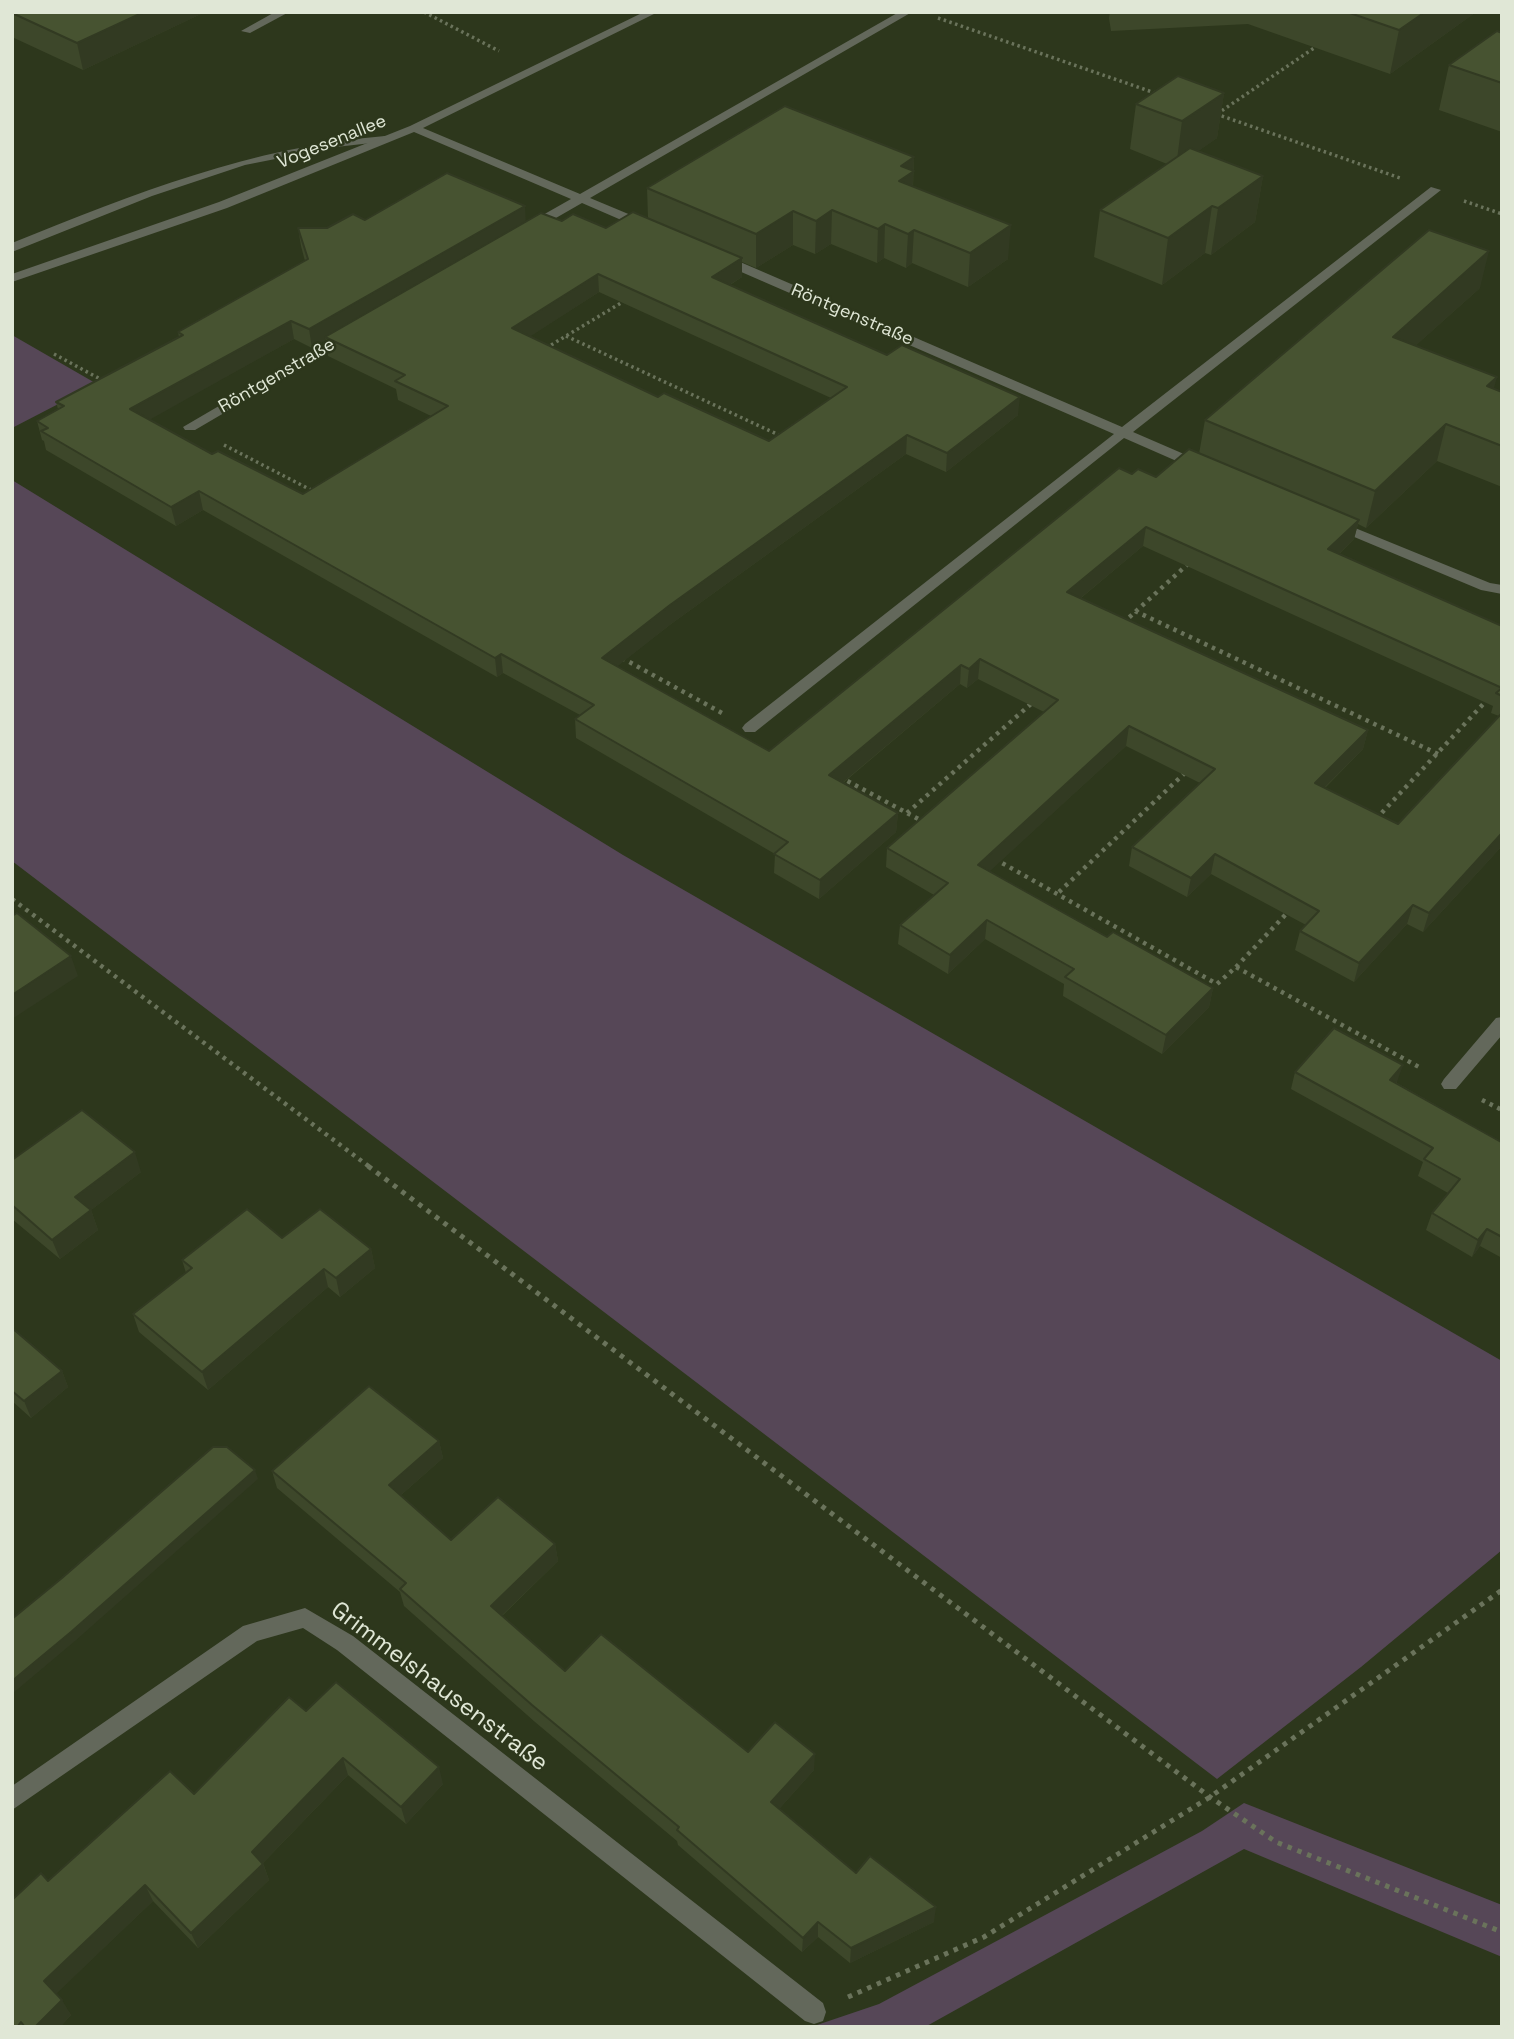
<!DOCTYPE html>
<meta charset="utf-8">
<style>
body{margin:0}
#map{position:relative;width:1514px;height:2039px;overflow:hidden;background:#2d371c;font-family:"Space Grotesk",sans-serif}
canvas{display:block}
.frame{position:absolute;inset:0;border:14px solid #e0e7d6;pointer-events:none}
</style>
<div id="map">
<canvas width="1514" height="2039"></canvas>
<div class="frame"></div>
</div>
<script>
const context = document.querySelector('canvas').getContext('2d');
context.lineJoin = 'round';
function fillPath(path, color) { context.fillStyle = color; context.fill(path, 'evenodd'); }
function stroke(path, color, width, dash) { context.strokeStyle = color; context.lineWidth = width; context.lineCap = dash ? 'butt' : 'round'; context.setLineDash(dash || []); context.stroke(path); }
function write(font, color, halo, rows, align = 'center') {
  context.font = font + ' "Space Grotesk",sans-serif'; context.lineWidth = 5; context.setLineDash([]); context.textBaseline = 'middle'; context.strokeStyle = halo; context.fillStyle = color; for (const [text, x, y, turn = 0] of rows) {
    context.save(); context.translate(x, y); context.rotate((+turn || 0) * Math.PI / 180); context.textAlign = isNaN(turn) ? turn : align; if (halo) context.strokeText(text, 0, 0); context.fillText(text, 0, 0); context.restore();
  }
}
fillPath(new Path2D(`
 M12 335 97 384 12 428Z
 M12 480 623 855 1502 1361V1550L1361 1667 1217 1779 12 861Z
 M1244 1803 1502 1905V1957L1244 1849 925 2027H811L879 2004 1202 1831Z`), '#564757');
stroke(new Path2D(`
 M424 12 499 51
 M938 18 1158 94
 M1216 114 1400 178
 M1217 114 1317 46
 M1464 201 1502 214
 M566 336 781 436
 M546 348 626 300
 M54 354 102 380
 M224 445 313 491`), '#6a735b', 3.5, [2.5, 3.5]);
stroke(new Path2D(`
 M1135 611 1438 754
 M1123 623 1189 563
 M622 658 722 713
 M840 777 922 821
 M907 813 1032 703
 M1376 819 1487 700
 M995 859 1217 984 1236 967 1419 1067
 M1059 892 1188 770
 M12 899 371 1168
 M1236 967 1288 912
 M1482 1100 1502 1110`), '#6a735b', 4.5, [3.5, 5]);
stroke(new Path2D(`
 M368 1166 1210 1797 1276 1842 1502 1932
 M848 1997 984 1937 1210 1797 1502 1590`), '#6a735b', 5, [4.5, 6]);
fillPath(new Path2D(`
 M275 12H289L250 33 241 31Z
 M385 136 391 139 389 141 336 147 245 165 152 196 12 252V243C136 193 251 147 385 136Z`), '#63685b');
fillPath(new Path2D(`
 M644 12H658L423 128 580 194 899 12H912L590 198 650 223V229H642L582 203 535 230H527V224L571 199 414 132 227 208 12 282V274L219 202 410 126Z
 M1431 187 1441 190 1133 432 1207 464V470H1197L1124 438 755 732H745L742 728 745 724 1114 434 716 261V255H724L1122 427Z
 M347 331 353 335 352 338 195 430H185L183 427Z
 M1333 519 1490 583 1502 585V594L1481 590 1328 526 1326 523Z
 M1502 1017V1035L1456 1089H1444L1441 1084 1444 1079 1496 1018Z
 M305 1608 353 1636 823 2003 826 2012 823 2021 814 2024 805 2021 337 1650 303 1628 257 1641 12 1810V1786L243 1626Z`), '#63685b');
fillPath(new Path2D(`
 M12 12H205L83 70 12 37Z
 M1110 12H1476L1390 74 1248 24 1111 31 1109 18Z
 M1502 33V132L1439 110 1449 65Z
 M1224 93 1217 138 1198 151 1263 176 1255 222 1211 255 1205 253 1162 285 1094 257 1100 210 1167 164 1130 149 1136 104Z
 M914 157 913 187 1008 259 968 287 912 263 906 268 884 258 877 263 831 244 815 254 793 245 756 268 742 262V277L730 285 1018 415 946 472 906 454 671 624 617 666 769 751 1132 474 1156 477 1199 454 1205 420 1480 288 1415 346 1494 389 1502 392V487L1437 461 1366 528 1358 524 1354 539 1339 554 1502 626V846L1423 932 1407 924 1354 982 1295 950 1300 931 1306 925 1211 874 1187 897 1129 866 1132 847 1200 783 1126 746 989 871 1107 937 1213 988 1209 1007 1162 1054 1063 996 1064 984 985 939 948 974 898 944 900 925 934 895 886 867 887 848 1044 712 978 679 967 688 960 684 843 783 898 813 896 832 819 899 774 873 775 854 576 738 575 719 580 715 503 673 497 677 203 510 176 526 46 450 44 441 42 440 37 421 58 409 56 402 179 337 178 332 305 261 301 246 298 228H327L365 220 562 221 606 228 648 218 647 188ZM599 292 831 398 769 441 658 397 530 336ZM294 339 312 348 326 340 328 356 396 389 398 400 431 416 303 494 212 454 149 419ZM1143 546 1493 706 1491 713 1499 716 1398 824 1325 788 1363 749 1368 730 1081 598Z
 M1295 1072 1397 1082V1083L1501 1142 1502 1140V1258L1480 1246 1472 1257 1426 1230 1432 1213 1448 1193 1418 1176 1423 1162 1291 1089Z
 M12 1160 141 1172 91 1210 98 1230 60 1259 12 1219Z
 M282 1238 371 1249 375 1268 340 1297 328 1287 208 1390 139 1332 133 1314 186 1273 182 1260Z
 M12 1328 62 1371 68 1387 31 1418 12 1401Z
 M439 1441 443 1458 401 1495 451 1540 555 1544 558 1561 502 1616 565 1671 748 1752 814 1770 779 1809 856 1873 934 1922 850 1963 818 1937 802 1952 678 1845 677 1841 535 1722 404 1606 400 1592 277 1488 272 1471Z
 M306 1711 443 1784 406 1824 348 1775 263 1863 269 1880 198 1948 153 1901 56 1993 71 2015 60 2027H12L48 1881 194 1794Z`), '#3d472a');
fillPath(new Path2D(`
 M144 12H205L83 70 77 43Z
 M1425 12H1476L1390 74 1399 30Z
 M1224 93 1217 138 1176 167 1182 121Z
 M914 157 912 204 899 181 901 166Z
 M1263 176 1255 222 1211 255 1218 208Z
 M525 206 526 224 325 337 326 340 312 348 309 329Z
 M1212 206 1205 253 1162 285 1168 238Z
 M832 210 831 244 815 254 816 221Z
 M793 211V245L756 268V234Z
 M885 224 884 258 877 263 878 229Z
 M1011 225 1008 259 968 287 970 253Z
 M914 230 912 263 906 268 908 234Z
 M1489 251 1480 288 1384 374 1393 337Z
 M742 258V277L713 295 712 277Z
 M598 274 599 292 514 347 512 328Z
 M291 321 294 339 135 428 130 409Z
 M1497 377 1487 414V386Z
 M1020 397 1018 415 946 472 947 453Z
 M1446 424 1437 461 1366 528 1375 491Z
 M907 435 906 454 671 624 604 677 602 658 670 605Z
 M199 491 203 510 176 526 171 507Z
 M1359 520 1354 539 1324 568 1328 549Z
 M1146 527 1143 546 1065 611 1067 592Z
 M501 654 503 673 497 677 495 658Z
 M980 659 978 679 967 688 969 669Z
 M961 665 960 684 829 794V775Z
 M1129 726 1126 746 976 884 978 865Z
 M1368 730 1363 749 1310 802 1315 783Z
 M898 813 896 832 819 899 820 880Z
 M1502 833V846L1423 932 1429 913Z
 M1215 854 1211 874 1187 897 1191 878Z
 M1413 905 1407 924 1354 982 1359 963Z
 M987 920 985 939 948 974 950 955Z
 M71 956 78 976 12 1019V995Z
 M1213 988 1209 1007 1162 1054 1166 1035Z
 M1403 1065 1397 1082 1385 1097 1390 1080Z
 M135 1152 141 1172 82 1217 75 1197Z
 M91 1210 98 1230 60 1259 52 1240Z
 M1487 1229 1480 1246 1472 1257 1478 1240Z
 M371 1249 375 1268 340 1297 336 1278Z
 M324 1269 328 1287 208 1390 202 1372Z
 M62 1371 68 1387 31 1418 24 1401Z
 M439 1441 443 1458 393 1502 389 1485Z
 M255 1470 258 1479 75 1641 12 1694V1681Z
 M555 1544 558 1561 494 1623 491 1606Z
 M815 1754 814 1770 771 1818V1802Z
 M343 1758 348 1775 258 1868 263 1864 269 1880 198 1948 191 1933 252 1852Z
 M439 1767 443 1784 406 1824 401 1807Z
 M145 1885 153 1901 54 1996 44 1981Z
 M936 1907 934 1922 850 1963 851 1948Z
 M818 1922V1937L802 1952 803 1938Z
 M62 2000 71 2015 60 2027H35Z`), '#323a22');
const building = new Path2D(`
 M12 12H144L77 43 12 13Z
 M1347 12H1425L1399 30Z
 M1497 31 1502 33V83L1449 65Z
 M1178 76 1224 93 1182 121 1136 104Z
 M785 106 914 157 901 166 914 171 899 181 1011 225 970 253 914 230 908 234 885 224 878 229 832 210 816 221 793 211 756 234 647 188Z
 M1190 148 1263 176 1218 208 1212 206 1168 238 1100 210Z
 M447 173 525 206 309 329 291 321 130 409 212 454 218 451 303 494 448 406 395 381 405 375 325 337 541 213 562 221 573 214 606 228 633 212 742 258 712 277 887 355 902 345 1020 397 947 453 907 435 670 605 602 658 769 751 1119 468 1132 474 1138 469 1156 477 1189 449 1359 520 1328 549 1502 626V696L1496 693 1502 688 1146 527 1067 592 1368 730 1315 783 1398 824 1502 713V833L1429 913 1413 905 1359 963 1300 931 1319 911 1215 854 1191 878 1132 847 1215 769 1129 726 978 865 1107 937 1113 932 1213 988 1166 1035 1065 977 1074 969 987 920 950 955 900 925 948 883 887 848 1058 700 980 659 969 669 961 665 829 775 898 813 820 880 774 854 788 842 575 719 594 705 501 654 495 658 199 491 171 507 41 431 48 428 37 421 64 406 56 402 183 335 178 332 308 259 298 228H327L353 214 365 220ZM598 274 847 387 769 441 664 393 658 397 512 328Z
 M1429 230 1489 251 1393 337 1497 377 1487 386 1502 392V446L1446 424 1375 491 1205 420Z
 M17 913 71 956 12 995V916Z
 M1334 1028 1403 1065 1390 1080 1501 1142 1502 1140V1237L1487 1229 1478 1240 1432 1213 1460 1179 1424 1159 1433 1148 1295 1072Z
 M82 1110 135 1152 75 1197 91 1210 52 1240 12 1205V1160Z
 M247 1209 282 1238 320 1209 371 1249 336 1278 324 1269 202 1372 133 1314 192 1268 182 1260Z
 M12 1328 62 1371 24 1401 12 1391Z
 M369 1386 439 1441 389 1485 451 1540 498 1497 555 1544 491 1606 565 1671 601 1634 748 1752 775 1722 815 1754 771 1802 856 1873 870 1856 936 1907 851 1948 818 1922 803 1938 677 1830 679 1827 532 1705 400 1589 406 1583 272 1471Z
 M213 1447H227L255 1470 71 1632 12 1681V1619L62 1578Z
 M336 1682 439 1767 401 1807 343 1758 252 1852 263 1864 191 1933 145 1885 44 1981 62 2000 35 2027H25L21 2022 17 2027H12V1900L41 1873 48 1881 170 1771 194 1794 289 1697 306 1711Z`);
fillPath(building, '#475331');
stroke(building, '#323a22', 2);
write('18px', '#e0e7d6', '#2d371c', [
 ["Vogesenallee",332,142,-22],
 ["Röntgenstraße",852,315,23],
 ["Röntgenstraße",277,376,-30]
]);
write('24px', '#e0e7d6', '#2d371c', [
 ["Grimmelshausenstraße",439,1687,37]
]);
</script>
